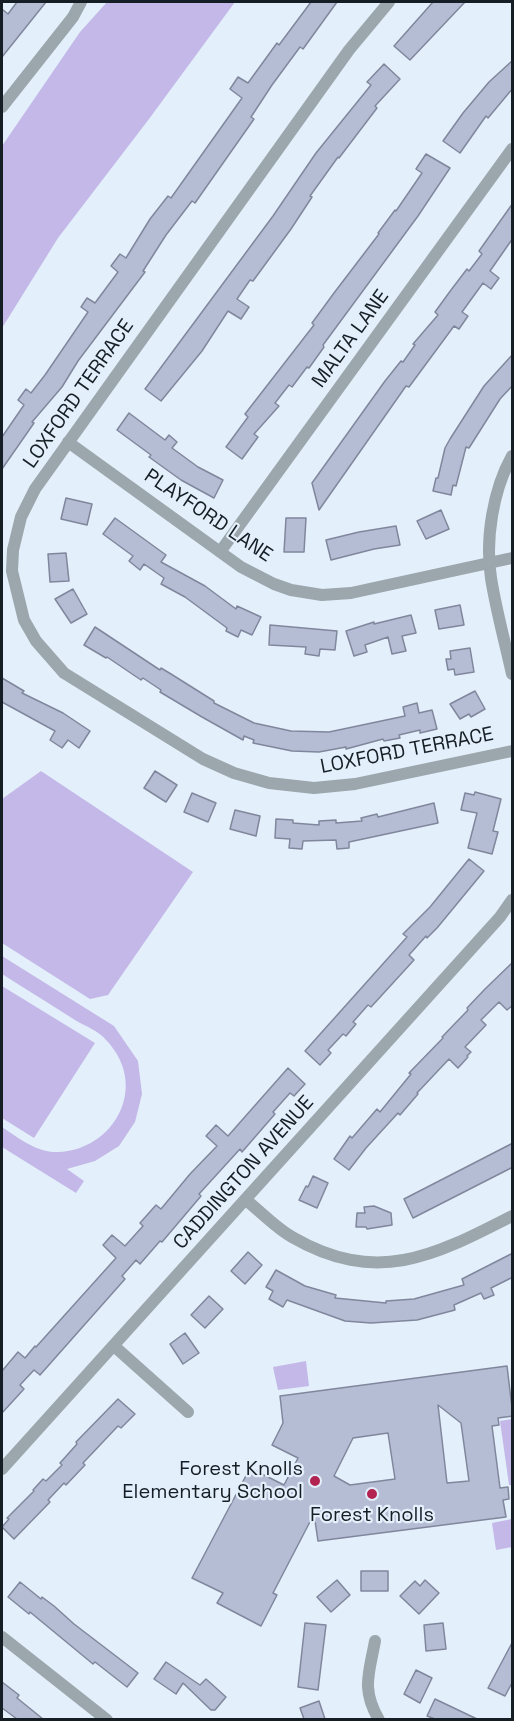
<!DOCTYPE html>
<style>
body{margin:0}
#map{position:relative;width:514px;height:1721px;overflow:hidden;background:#e3effb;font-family:"Space Grotesk",sans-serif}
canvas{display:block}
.frame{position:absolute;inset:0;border:3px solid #161e25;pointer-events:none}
</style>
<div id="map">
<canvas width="514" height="1721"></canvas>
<div class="frame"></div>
</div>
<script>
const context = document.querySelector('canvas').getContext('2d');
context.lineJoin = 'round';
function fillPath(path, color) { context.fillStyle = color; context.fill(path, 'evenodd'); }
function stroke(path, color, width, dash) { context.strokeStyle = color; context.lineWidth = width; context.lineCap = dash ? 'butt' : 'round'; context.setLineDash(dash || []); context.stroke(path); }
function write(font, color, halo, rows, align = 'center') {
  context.font = font + ' "Space Grotesk",sans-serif'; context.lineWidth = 4.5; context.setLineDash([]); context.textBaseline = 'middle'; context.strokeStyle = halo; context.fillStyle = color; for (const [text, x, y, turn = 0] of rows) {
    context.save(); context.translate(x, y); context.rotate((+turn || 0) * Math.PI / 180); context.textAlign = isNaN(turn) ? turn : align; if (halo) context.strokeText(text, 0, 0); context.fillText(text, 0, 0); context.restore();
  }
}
fillPath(new Path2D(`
 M107 2H235L149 119 58 238 2 328V146L80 32Z
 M41 771 193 872 108 995 90 999 2 943V799Z
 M2 956 114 1026 138 1061 142 1094 135 1122 119 1146 95 1161 67 1169 84 1181 76 1193 2 1147V1127C20 1139 37 1153 59 1152 106 1150 141 1102 119 1058 116 1052 111 1045 106 1040 99 1031 85 1026 75 1020 51 1005 26 989 2 974Z
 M2 986 95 1043 34 1138 2 1118Z
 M306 1361 309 1386 278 1390 273 1367Z
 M512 1419V1485H509L500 1421Z
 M512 1519V1547L496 1550 492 1523Z`), '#c3b8e7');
const building = new Path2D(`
 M17 2H46L2 57V9L8 14Z
 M311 2H337L303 49 300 47 272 85 251 117 254 119 195 203 192 201 166 235 143 271 145 272 78 361 62 387 32 422 34 423 2 469V437L24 405 18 400 26 389 31 393 45 375 88 312 81 307 87 298 95 303 118 272 111 266 120 254 126 258 150 219 168 196 171 198 242 98 230 89 238 77 248 83 277 43 279 45Z
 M433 2H465L410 60 394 46Z
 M513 60V88L488 118 486 116 460 153 443 141 463 113 489 82Z
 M384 64 400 79 375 106 377 108 339 158 338 157 310 196 312 197 291 229 253 281 250 280 237 299 249 307 241 319 228 311 202 351 161 401 145 389 273 216 316 153 371 85 367 82Z
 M426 154 450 168 418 216 323 345 324 347 309 368 307 367 292 387 289 385 275 403 279 406 254 434 258 437 242 459 226 447 248 417 245 414 314 325 312 323 334 293 379 234 378 233 395 210 396 211 422 173 416 169Z
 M513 203V238L490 271 499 278 491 289 483 283 462 312 468 316 459 329 454 326 409 387 406 386 319 510 312 483 385 381 401 361 403 362 415 345 413 344 438 315 435 312 451 290 467 269 469 271 482 254 479 251Z
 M513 354V385L500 399 469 448 466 447 456 486 453 485 451 495 433 491 436 478H438L445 448 450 439 484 386Z
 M129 413 165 440 169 435 177 442 172 448 198 467 223 480 214 498 181 480 149 457 151 455 117 430Z
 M66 498 92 504 87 525 61 519Z
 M441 510 449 529 426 539 417 521Z
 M115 518 166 555 161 562 205 586 236 609 237 606 261 617 252 635 241 630 238 637 226 631 227 628 185 597 161 584 164 578 144 564 140 570 129 561 133 556 103 534Z
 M286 518H306L304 552H284Z
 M396 526 400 545 374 549 331 560 326 540 359 532Z
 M66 553 69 581 50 582 48 554Z
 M73 589 87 614 71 623 55 599Z
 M460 605 464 625 439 629 435 610Z
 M411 615 416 633 402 636 406 651 392 654 388 637 365 645 367 652 354 656 346 631 374 622V624Z
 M270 625 337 631 335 650 320 649 319 656 305 654 306 647 269 645Z
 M95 627 160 670 161 668 171 674 214 701V703L254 723 291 731 329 732 405 716 403 707 417 703 419 713 432 710 437 729 420 733V730L399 735 400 738 384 741 383 739 346 749V747L319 752 292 751 253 743 254 740 244 736 243 740 202 717 160 692 161 690 143 678 141 680 107 657 106 658 84 645Z
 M470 648 474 672 455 675 454 669 448 670 446 659H451L450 651Z
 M2 678 24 691 22 693 63 713 90 731 79 748 68 740 62 748 50 740 55 731 2 702Z
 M475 691 485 709 471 717 469 714 460 719 450 704Z
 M155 771 177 785 166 802 144 788Z
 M475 792 501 799 493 831 498 832 492 854 468 848 477 813 461 810 465 793 474 795Z
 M192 793 216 803 208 822 184 812Z
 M434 803 438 823 349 842V848L337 849 336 840 303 841 302 849 289 848 290 839 275 838 276 819 293 820V823L319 825V821L336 820V823L362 821 361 818 377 814 378 817Z
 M235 810 260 816 256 836 230 829Z
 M469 859 484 871 437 928 427 938 426 936 409 955 414 960 371 1007 368 1005 353 1022 356 1024 346 1036 343 1034 328 1050 331 1053 320 1065 305 1051 407 937 403 934 430 907Z
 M513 962V1005L507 1010 499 1002 481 1020 486 1025 465 1047 471 1052 467 1056 468 1057 458 1068 449 1059 417 1093 418 1094 400 1115 398 1113 366 1148 349 1170 334 1159 350 1136 352 1138 377 1109 380 1112 411 1074 409 1073 443 1038 442 1037 468 1010 467 1008 485 989Z
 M288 1068 305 1084 294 1096 290 1093 273 1112 275 1114 242 1152 240 1149 199 1194 201 1196 162 1242 160 1241 140 1264 136 1260 122 1276 125 1279 40 1375 34 1370 20 1385 24 1389 2 1413V1371L18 1352 25 1358 35 1346 36 1347 116 1258 103 1245 112 1235 125 1246 143 1226 140 1223 156 1205 161 1209 190 1174 217 1146 206 1136 216 1125 228 1136Z
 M513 1143V1167L413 1218 404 1199Z
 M313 1176 328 1183 317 1208 299 1200 306 1186 308 1187Z
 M374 1206 391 1213 392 1225 367 1229 366 1227H356L357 1213H365L364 1207Z
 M248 1252 262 1265 245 1284 231 1271Z
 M513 1253V1277L491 1288 494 1295 484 1299 481 1293 454 1305 455 1310 417 1320 371 1323 345 1321 287 1300 283 1307 269 1299 273 1291 266 1287 276 1270 305 1286 336 1295 335 1298 386 1303V1301L414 1299 464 1285 462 1279Z
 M209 1296 223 1309 205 1328 191 1315Z
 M185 1333 199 1353 183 1364 170 1344Z
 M507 1366 513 1416 498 1418 499 1425 492 1426 500 1488 508 1487 509 1499 503 1500 506 1517 318 1541 314 1514 273 1593 277 1595 261 1626 217 1603 223 1593 192 1578 250 1468 284 1485 298 1458 272 1445 283 1423 280 1396ZM438 1405 461 1423 469 1481 447 1483ZM388 1433 395 1479 350 1485 334 1476 353 1438Z
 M118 1399 135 1414 121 1428 118 1426 83 1463 85 1465 66 1485 64 1483 48 1500 50 1502 14 1539 2 1527 9 1519 7 1518 34 1491 33 1490 43 1479 46 1481 62 1465 60 1463 77 1444 76 1442Z
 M361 1571H388V1591H361Z
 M337 1580 350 1595 331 1612 317 1597Z
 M425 1580 439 1593 419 1614 400 1596 415 1581 420 1586Z
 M20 1582 41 1599 42 1597 54 1606 74 1624 138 1673 127 1687 95 1662 93 1664 30 1612 29 1614 8 1597Z
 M305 1623 326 1625 318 1690 298 1687Z
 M443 1623 446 1649 426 1651 424 1625Z
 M513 1641V1681L505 1696 488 1688Z
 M166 1662 200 1685 206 1679 226 1697 215 1710H211L183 1683 176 1694 154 1679Z
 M416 1670 432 1678 420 1703 404 1694Z
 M2 1682 19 1695 17 1698 43 1719H17L2 1708Z
 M435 1699 477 1719H435L427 1716Z
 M319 1701 325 1719H304L300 1708Z`);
fillPath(building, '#b5bdd4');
stroke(building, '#80879d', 1.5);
stroke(new Path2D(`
 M389 2 349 50 35 489 21 517 13 550 12 571 24 620 36 641 64 673 203 759 234 773 269 783 314 788 355 784 512 751
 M2 107 73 17 81 2
 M68 442 241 567 274 584 291 590 322 595 351 593 512 558
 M512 456C493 490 485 539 491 578 496 610 505 642 512 674
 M220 552 512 149
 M246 1200C261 1212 276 1228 292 1237 377 1286 434 1256 512 1216
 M114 1346 188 1412
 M2 1469 500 917 512 900
 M2 1637 107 1720
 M375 1641C369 1674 361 1689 379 1720`), '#9ba7ac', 12);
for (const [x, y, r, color] of [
 [315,1481,6,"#b32352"],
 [372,1494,6,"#b32352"]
]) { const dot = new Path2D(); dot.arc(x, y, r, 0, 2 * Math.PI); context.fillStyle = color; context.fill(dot); stroke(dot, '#e3effb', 2); }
write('20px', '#161e25', '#e3effb', [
 ["MALTA LANE",351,339,-54],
 ["LOXFORD TERRACE",79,394,-55],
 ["PLAYFORD LANE",208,516,34],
 ["LOXFORD TERRACE",407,751,-11],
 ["CADDINGTON AVENUE",244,1173,-48]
]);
write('20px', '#161e25', '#e3effb', [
 ["Forest Knolls",303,1470],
 ["Elementary School",303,1493],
 ["Forest Knolls",372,1516,"center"]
], 'right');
</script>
